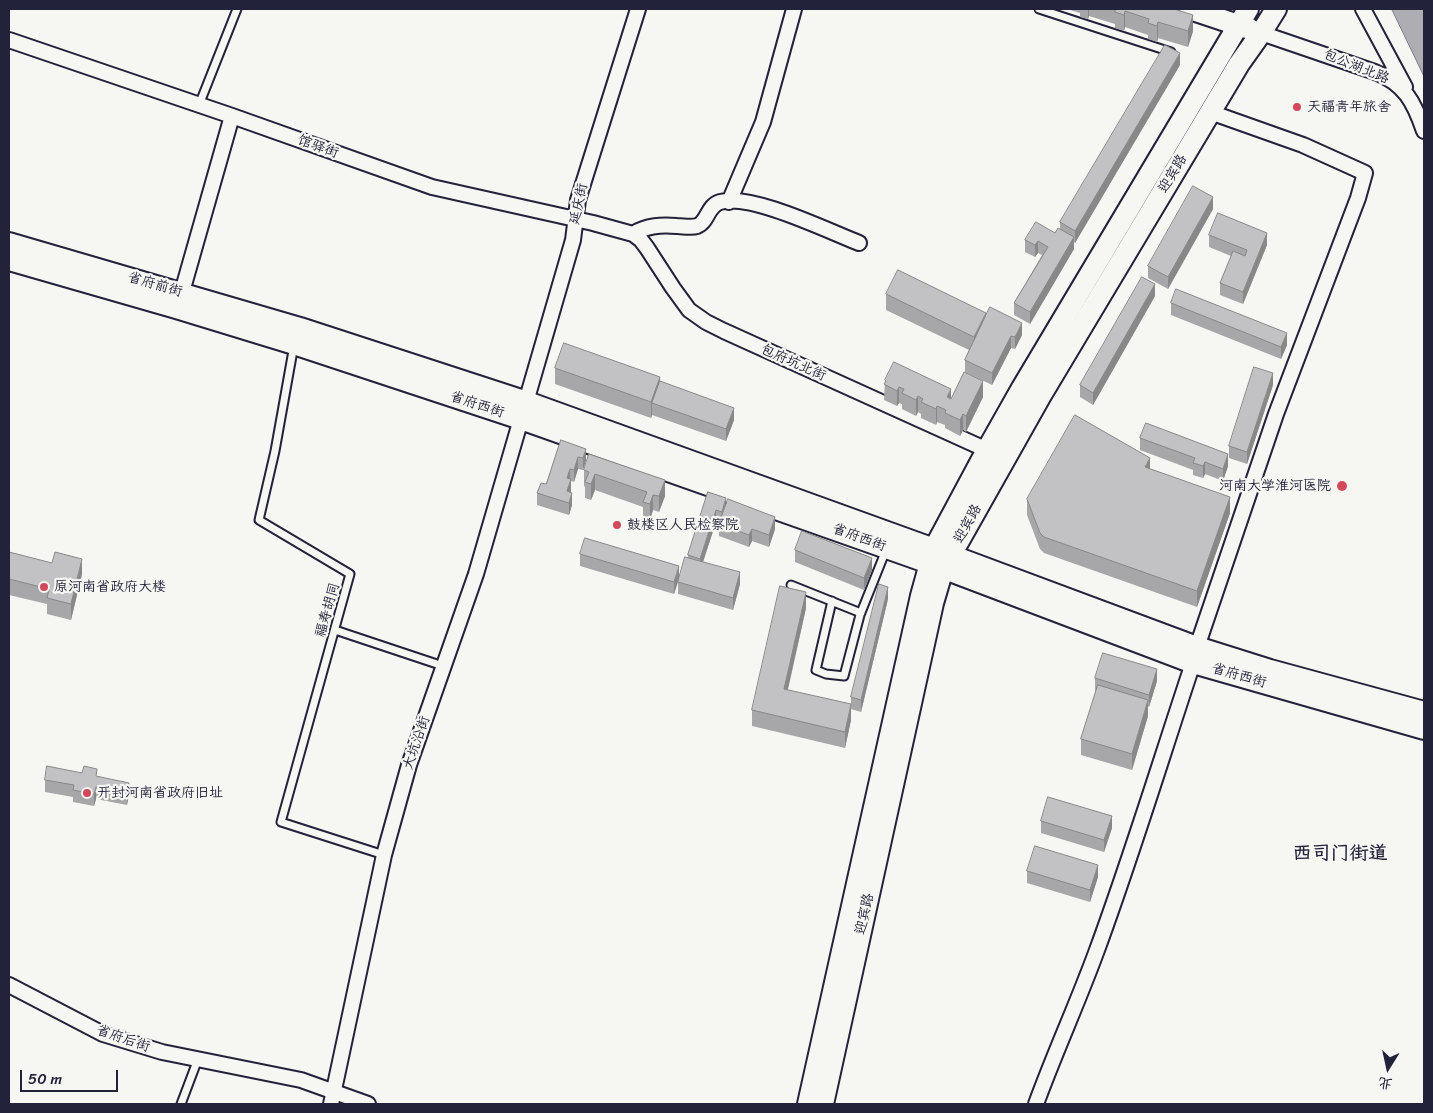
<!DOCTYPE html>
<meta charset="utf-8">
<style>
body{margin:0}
#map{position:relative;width:1433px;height:1113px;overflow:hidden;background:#f6f6f2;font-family:Sriracha,"LXGW WenKai TC",sans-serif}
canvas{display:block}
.frame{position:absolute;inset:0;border:10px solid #22223b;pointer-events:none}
.north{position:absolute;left:1363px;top:1043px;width:50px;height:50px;-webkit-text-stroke:4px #f6f6f2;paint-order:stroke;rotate:190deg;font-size:14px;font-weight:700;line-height:20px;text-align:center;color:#22223b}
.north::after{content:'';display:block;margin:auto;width:18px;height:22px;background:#22223b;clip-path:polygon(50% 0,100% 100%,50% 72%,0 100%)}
.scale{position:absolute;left:20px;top:1070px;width:98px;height:22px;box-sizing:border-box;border:2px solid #22223b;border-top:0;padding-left:6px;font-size:15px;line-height:18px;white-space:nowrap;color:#22223b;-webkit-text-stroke:4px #f6f6f2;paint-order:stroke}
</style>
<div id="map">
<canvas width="1433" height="1113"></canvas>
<div class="frame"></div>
<div class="north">北</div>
<div class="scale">50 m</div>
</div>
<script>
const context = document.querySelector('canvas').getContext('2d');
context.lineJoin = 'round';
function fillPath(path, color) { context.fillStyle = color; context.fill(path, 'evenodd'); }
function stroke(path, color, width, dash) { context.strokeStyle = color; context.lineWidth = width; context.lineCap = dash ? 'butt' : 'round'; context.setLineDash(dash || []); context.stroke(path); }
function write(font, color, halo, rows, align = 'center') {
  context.font = font + ' Sriracha,"LXGW WenKai TC",sans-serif'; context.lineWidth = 4.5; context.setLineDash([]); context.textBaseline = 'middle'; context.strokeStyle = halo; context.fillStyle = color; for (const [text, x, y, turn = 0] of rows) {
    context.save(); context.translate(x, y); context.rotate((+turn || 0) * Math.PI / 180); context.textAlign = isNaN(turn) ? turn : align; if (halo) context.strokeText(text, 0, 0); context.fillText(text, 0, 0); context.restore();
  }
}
const water = new Path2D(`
 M1392 9H1424V76Z`);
fillPath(water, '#adadb3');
stroke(water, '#757583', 1);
const lane = new Path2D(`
 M1039 9 1171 52
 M199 105 237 9
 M294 345 275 451 259 520 350 574 281 822 384 855
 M791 585 861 613
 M832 601 816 670 826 674 844 676 860 615 886 550
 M335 630 443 666
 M181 1104 198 1059`);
const street = new Path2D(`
 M1363 9 1405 87
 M1261 33 1375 72C1405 84 1414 102 1424 131
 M9 40 232 116 432 187 593 223 633 234 641 240 647 248 673 288 689 310 706 322 724 331 987 450
 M729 202 763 122 794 9
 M633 234C647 225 662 225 677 226 683 226 691 228 697 226 708 222 707 206 720 202 751 193 828 231 859 243
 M182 292 232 116
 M1197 647 1276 414 1358 198 1365 173 1303 145 1210 112
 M9 985 103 1034 162 1052 301 1080 368 1104
 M331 1104 384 855 409 765 476 574 573 240 578 200 638 9
 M1036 1104C1055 1052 1078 1002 1097 950 1132 855 1161 759 1193 663`);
const secondary = new Path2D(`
 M1190 9 1250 29
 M9 243 300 328 527 402 934 549 1197 647 1270 670 1424 712
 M9 260 176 308 294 344 521 419 929 563 1193 663 1424 729
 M808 1104 921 596 934 549 987 450 1022 388 1248 9
 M823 1104 933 603 943 569 1041 395 1239 64 1261 33 1276 9`);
stroke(lane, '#22223b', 11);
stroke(street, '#22223b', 18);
stroke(secondary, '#22223b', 24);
stroke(lane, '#f6f6f2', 7);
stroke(street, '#f6f6f2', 14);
stroke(secondary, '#f6f6f2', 20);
fillPath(new Path2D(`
 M1067 9H1174L1193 31 1188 47 1158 38 1157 42 1148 39V35L1125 27 1124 31 1115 28V24L1089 16 1088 19 1080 17V13Z
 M1180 65 1075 243 1074 242V249L1030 324 1014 315V303L1042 255 1038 253 1035 257 1025 252V240L1055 233 1060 229V222Z
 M1213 209 1168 289 1148 278V266Z
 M1209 235 1267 245 1243 304 1220 295V283L1231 256 1209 247Z
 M886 294 986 317 1022 335 1015 349 1011 348 992 385 965 372V360L969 350 886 310Z
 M1155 296 1093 405 1080 397V385Z
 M1171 303 1287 345 1281 359 1171 315Z
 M555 368 660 381 734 420 726 441 652 415 651 418 555 384Z
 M885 380 951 398 983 397 966 432 963 430 960 436 945 428V425L937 422 936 425 921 418V414L918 412 916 416 902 409V404L899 403 897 406 884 400Z
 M1273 385 1247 464 1229 458V446Z
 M1140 438 1228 466 1223 481 1205 474 1203 478 1193 475V470L1140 450Z
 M561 440 586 460 583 470 578 469 574 482 571 481V492L572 505 569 515 537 505V493L546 484Z
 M1150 469 1230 513 1197 607 1044 553 1040 549 1027 515V499Z
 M584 470 665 496 659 512 653 510 650 520 643 518V507L595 490 591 500 585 498V487L584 486Z
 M708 492 726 504 775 529 769 547 752 541 749 547 719 536V523L716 522 703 562 740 584 733 610 678 594V582L674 594 580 566V554L679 578 688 558V555Z
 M795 550 872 570 864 590 795 562Z
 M9 552 82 574 71 620 47 614V604L9 595Z
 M888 599 861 712 851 709V697Z
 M806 608 788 690 851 720 845 748 752 726V710Z
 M1095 678 1157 681 1149 707 1148 706V716L1132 770 1081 755V739L1096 691 1095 690Z
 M97 777 129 783V795L127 805 96 799 94 806 73 802V797L45 792V780Z
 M1041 821 1112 828 1104 852 1041 833Z
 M1027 871 1098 877 1090 902 1027 883Z`), '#a7a7a9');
fillPath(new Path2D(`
 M1088 9H1089V16L1088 19Z
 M1125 11V27L1124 31V15Z
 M1193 15V31L1188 47V31Z
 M1158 22V38L1157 42V26Z
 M1180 53V65L1075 243V231Z
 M1213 197V209L1168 289V277Z
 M1267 233V245L1243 304V292Z
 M1074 237V249L1030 324V312Z
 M1038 241V253L1035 257V245Z
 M1155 284V296L1093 405V393Z
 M986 313V329L974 352V337Z
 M1022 323V335L1015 349V337Z
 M1287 333V345L1281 359V347Z
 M1011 336V348L992 385V373Z
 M1273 373V385L1247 464V452Z
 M660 377V393L652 403V415L651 418V402Z
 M983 381V397L966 432V416Z
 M899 387V403L897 406V391Z
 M951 389V405L947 397Z
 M918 396V412L916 416V400Z
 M937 406V422L936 425V409Z
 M734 408V420L726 441V429Z
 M963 414V430L960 436V420Z
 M586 449V460L583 470V458Z
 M1228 454V466L1223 481V469Z
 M578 457V469L574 482V470Z
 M1150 458V473L1145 467Z
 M1205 462V474L1203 478V466Z
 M570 469V481L567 478Z
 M595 474V490L591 500V484Z
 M571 479V491L567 503V491Z
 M665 480V496L659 512V496Z
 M572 493V505L569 515V503Z
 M653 495V510L650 520V504Z
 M1230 497V513L1197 607V591Z
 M726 498V510L722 524V512Z
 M716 510V522L700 571V559Z
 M775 517V529L769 547V535Z
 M752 529V541L749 547V535Z
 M872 558V570L864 590V578Z
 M82 559V574L71 620V604Z
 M679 566V578L674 594V582Z
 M740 572V584L733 610V598Z
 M888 587V599L861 712V700Z
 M806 592V608L784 705V689Z
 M1157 669V681L1149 707V695Z
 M1148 700V716L1132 770V754Z
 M851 704V720L845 748V732Z
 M129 783V795L127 805V793Z
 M96 787V799L94 806V794Z
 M1112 816V828L1104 852V840Z
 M1098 865V877L1090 902V890Z`), '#888889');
const building = new Path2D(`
 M1116 9H1174L1193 15 1188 31 1158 22 1157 26 1148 23 1149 19 1125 11 1124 15 1115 12Z
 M1165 45 1180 53 1075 231 1060 222Z
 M1193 186 1213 197 1168 277 1148 266Z
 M1218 213 1267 233 1243 292 1220 283 1233 251 1245 256 1247 250 1209 235Z
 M1036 222 1055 233 1058 228 1074 237 1030 312 1014 303 1048 247 1038 241 1035 245 1025 240Z
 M898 270 986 313 974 337 886 294Z
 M1142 277 1155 284 1093 393 1080 385Z
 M1176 289 1287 333 1281 347 1171 303Z
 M990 307 1022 323 1015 337 1011 336 992 373 965 360Z
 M564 343 660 377 651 402 555 368Z
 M894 362 951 389 947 397 951 399 964 372 983 381 966 416 963 414 960 420 945 413 946 410 937 406 936 409 921 402 923 399 918 396 916 400 902 393 904 389 899 387 897 391 884 384 886 381 885 380Z
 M1254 367 1273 373 1247 452 1229 446Z
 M660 381 734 408 726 429 652 403Z
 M1075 415 1150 458 1145 467 1230 497 1197 591 1044 537 1040 533 1027 499Z
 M1146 423 1228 454 1223 469 1205 462 1203 466 1193 463 1195 458 1140 438Z
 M561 440 586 449 583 458 578 457 574 470 570 469 567 478 571 479 567 491 572 493 569 503 537 493 541 483 546 484Z
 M589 454 665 480 659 496 653 495 650 504 643 502 647 492 595 474 591 484 585 482 589 472 584 470Z
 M708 492 726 498 722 512 716 510 700 559 688 555Z
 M728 499 775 517 769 535 752 529 749 535 719 524Z
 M802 531 872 558 864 578 795 550Z
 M585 538 679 566 674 582 580 554Z
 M9 552 52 563 55 552 82 559 71 604 47 598 49 589 9 579Z
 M685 557 740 572 733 598 678 582Z
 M879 584 888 587 861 700 851 697Z
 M780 586 806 592 784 689 851 704 845 732 752 710Z
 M1103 653 1157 669 1149 695 1095 678Z
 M1098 685 1148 700 1132 754 1081 739Z
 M47 766 82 773 84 766 97 769 96 776 129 783 127 793 96 787 94 794 73 790 74 785 45 780Z
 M1048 797 1112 816 1104 840 1041 821Z
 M1035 846 1098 865 1090 890 1027 871Z`);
fillPath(building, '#c2c2c4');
stroke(building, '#888889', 1);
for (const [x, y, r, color] of [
 [1297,107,5,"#d1495b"],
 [1342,486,6,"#d1495b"],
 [617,525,5,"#d1495b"],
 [44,587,5,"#d1495b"],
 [87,793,5,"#d1495b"]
]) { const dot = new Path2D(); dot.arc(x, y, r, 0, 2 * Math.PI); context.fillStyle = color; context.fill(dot); stroke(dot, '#f6f6f2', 2); }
write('14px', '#22223b', '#f6f6f2', [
 ["包公湖北路",1356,67,22],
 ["馆驿街",318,147,20],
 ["迎宾路",1173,174,-59],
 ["延庆街",579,204,-78],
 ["省府前街",155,285,16],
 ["包府坑北街",793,363,24],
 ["省府西街",477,405,18],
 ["迎宾路",968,524,-61],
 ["省府西街",859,538,20],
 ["福寿胡同",328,610,-74],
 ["省府西街",1239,676,16],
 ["大坑沿街",417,743,-71],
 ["迎宾路",865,914,-78],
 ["省府后街",123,1039,19]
]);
write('14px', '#22223b', '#f6f6f2', [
 ["天福青年旅舍",1307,107],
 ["河南大学淮河医院",1331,486,"right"],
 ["鼓楼区人民检察院",627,525],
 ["原河南省政府大楼",54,587],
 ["开封河南省政府旧址",97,793]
], 'left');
write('bold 19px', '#22223b', '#f6f6f2', [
 ["西司门街道",1340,854]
]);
</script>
